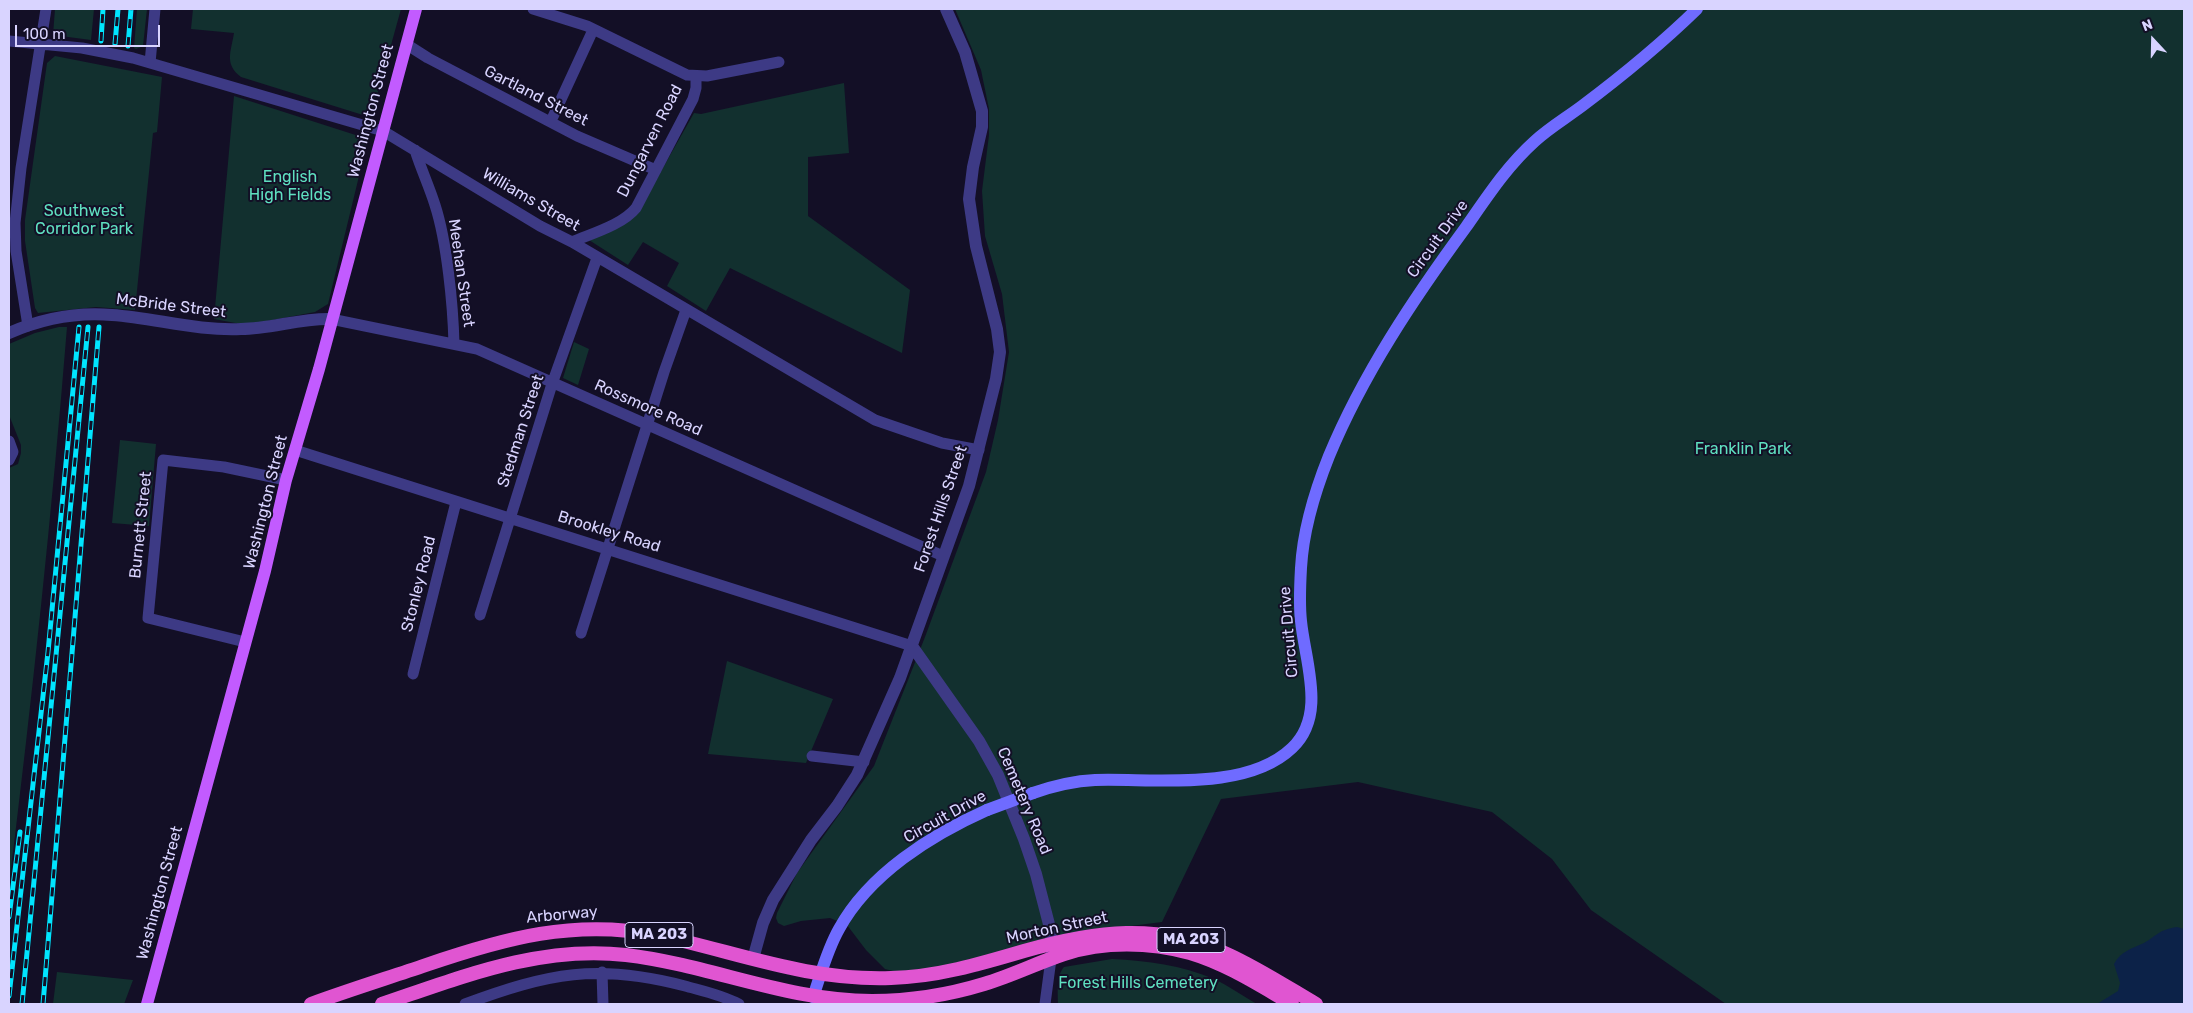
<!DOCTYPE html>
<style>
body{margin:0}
#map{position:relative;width:2193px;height:1013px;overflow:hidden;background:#130f26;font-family:Rubik,sans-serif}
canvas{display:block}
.frame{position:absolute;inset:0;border:10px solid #d9d4ff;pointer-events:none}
.north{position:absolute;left:2128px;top:15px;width:50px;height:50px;-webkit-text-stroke:4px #130f26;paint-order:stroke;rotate:339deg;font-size:14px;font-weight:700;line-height:20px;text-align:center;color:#d9d4ff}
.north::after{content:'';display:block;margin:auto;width:18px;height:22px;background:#d9d4ff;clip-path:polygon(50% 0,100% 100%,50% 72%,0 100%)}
.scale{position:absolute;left:15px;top:25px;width:145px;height:22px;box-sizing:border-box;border:2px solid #d9d4ff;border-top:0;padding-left:6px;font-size:15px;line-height:18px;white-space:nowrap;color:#d9d4ff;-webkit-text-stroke:4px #130f26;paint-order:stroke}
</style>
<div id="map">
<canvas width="2193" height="1013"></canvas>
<div class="frame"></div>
<div class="north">N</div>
<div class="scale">100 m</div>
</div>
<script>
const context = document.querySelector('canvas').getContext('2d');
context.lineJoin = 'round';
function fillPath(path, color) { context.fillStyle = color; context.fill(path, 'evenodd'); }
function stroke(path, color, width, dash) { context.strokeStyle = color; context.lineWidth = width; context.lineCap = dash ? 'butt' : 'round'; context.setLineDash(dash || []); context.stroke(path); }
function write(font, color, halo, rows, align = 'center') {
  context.font = font + ' Rubik,sans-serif'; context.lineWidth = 4; context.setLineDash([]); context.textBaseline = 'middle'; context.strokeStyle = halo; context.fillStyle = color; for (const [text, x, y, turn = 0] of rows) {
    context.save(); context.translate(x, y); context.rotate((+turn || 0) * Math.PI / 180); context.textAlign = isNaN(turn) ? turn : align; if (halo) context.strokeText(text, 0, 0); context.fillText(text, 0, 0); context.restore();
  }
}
fillPath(new Path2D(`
 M55 9H94L91 40 53 35Z
 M137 9H147L143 46 136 49 134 48Z
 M193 9H401L373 110 363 115 241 77C224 64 231 52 234 33L191 29Z
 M955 9H2184V1004H1726L1591 910 1552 859 1492 812 1358 782 1221 799 1162 922 1067 934 955 964 901 973 885 969 866 950 847 925 830 918 801 921 784 926 778 923 776 918 777 913 797 873 874 766 925 637 986 472 998 420 1009 352 1002 294 985 236 982 191 989 135V109L981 70Z
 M55 56 162 77 157 132 153 133 135 310 96 307 38 313 35 308 25 241V220L47 63Z
 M844 83 849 153 808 157V216L910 290 902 353 730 268 706 311 667 286 679 263 643 242 628 265 589 240 647 196 694 113 701 114Z
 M234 96 368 139 328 304 315 312 246 325 214 319Z
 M59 327H67C52 513 32 699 9 885V468L18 464 21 453V445L9 415V344L35 333Z
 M574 342 589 349 578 385 563 378Z
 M120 440 156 444 149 526 112 523Z
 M727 661 833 699 806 763 708 754Z
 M1112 959C1148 961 1181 965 1214 979 1229 986 1243 996 1257 1004H1058C1058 993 1056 976 1064 967Z
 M57 972 133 980 124 1004H53Z`), '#12302f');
fillPath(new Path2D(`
 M2177 927 2184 929V1004H2097L2118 991 2120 983 2114 964C2121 951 2131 949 2144 943 2158 935 2158 930 2177 927Z`), '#0c2248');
stroke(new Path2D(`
 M533 9 587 26 687 75 707 76 779 62
 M9 41 82 48 133 58 383 131 540 226 572 242 875 420 942 443 979 450
 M406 44 428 58 577 136 656 170
 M150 63 155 9
 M551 121 593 30
 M415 150C421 169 429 186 435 205 447 242 453 305 454 344
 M572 242C593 233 622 225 636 208L693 99 696 88V77
 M331 319 477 349 943 556
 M28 326 16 251 15 223 21 168 46 9
 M9 441 13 452 9 460
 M295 450 912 646
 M480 615 552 384 597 258
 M581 633 664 372 686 310
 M245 642 148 618 163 460 224 467 286 480
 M413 674 456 502
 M812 756 864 762
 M602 972 603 1004
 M465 1004C549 973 597 963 685 986 703 991 722 995 739 1004
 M1045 1004 1051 959`), '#3d3a85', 11);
stroke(new Path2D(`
 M9 333C41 319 77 312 112 315 155 318 197 331 241 329 271 329 300 318 331 319
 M912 646 979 741 998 775 1024 839 1036 874 1051 932 1052 953
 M753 959 763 923 773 900 811 840 837 806 857 775 900 678 969 486 996 379 1000 352 997 329 976 246 969 199 973 167 982 127V111L965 52 946 9`), '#3d3a85', 12);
stroke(new Path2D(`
 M1033 793C1053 786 1074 781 1095 780 1154 778 1246 792 1292 748 1327 715 1305 662 1301 621 1299 603 1300 586 1301 568 1303 531 1315 491 1329 456 1363 374 1414 298 1466 227 1487 197 1507 166 1535 141 1549 128 1566 118 1582 106 1622 76 1661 44 1697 9
 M813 997C821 974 827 950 839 929 869 874 931 835 987 810`), '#6f6bff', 12);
stroke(new Path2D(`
 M147 1004 265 571 286 480 319 369 416 9`), '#c25bff', 12);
stroke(new Path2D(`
 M311 1004C349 990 388 978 426 965 505 938 574 919 657 935 737 952 807 981 891 978 936 977 980 964 1024 951 1095 931 1158 922 1227 954 1258 968 1287 987 1316 1004
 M382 1004C462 977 540 945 626 955 710 965 786 1001 872 1001 910 1001 948 995 984 984 1011 976 1037 963 1064 954 1104 941 1150 942 1190 953 1227 964 1259 985 1292 1004`), '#e055d1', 14);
const rail = new Path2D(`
 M101 41 103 9
 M115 44 118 9
 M128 46 131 9
 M9 917 20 832
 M9 996 48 652 79 327
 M22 1004 88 327
 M43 1004 99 327`);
stroke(rail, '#00e5ff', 5);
stroke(rail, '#130f26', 3, [9]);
stroke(new Path2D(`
 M987 810 1033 793`), '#6f6bff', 12);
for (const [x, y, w] of [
 [659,935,68],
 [1191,940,68]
]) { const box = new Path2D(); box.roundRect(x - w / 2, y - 12.5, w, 25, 4); context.fillStyle = '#130f26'; context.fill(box); stroke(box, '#d9d4ff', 1); }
write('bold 15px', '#d9d4ff', null, [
 ["MA 203",659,935],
 ["MA 203",1191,940]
]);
write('16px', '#d9d4ff', '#130f26', [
 ["Gartland Street",536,96,27],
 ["Washington Street",371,111,-75],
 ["Dungarven Road",650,141,-63],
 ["Williams Street",531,200,30],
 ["Circuit Drive",1438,239,-54],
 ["Meehan Street",461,273,82],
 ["McBride Street",171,306,7],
 ["Rossmore Road",648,408,24],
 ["Stedman Street",521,431,-72],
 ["Washington Street",266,502,-76],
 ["Forest Hills Street",941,509,-71],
 ["Burnett Street",141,525,-84],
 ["Brookley Road",609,532,17],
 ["Stonley Road",419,584,-76],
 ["Circuit Drive",1289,632,-95],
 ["Cemetery Road",1024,801,67],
 ["Circuit Drive",945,817,-29],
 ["Washington Street",160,893,-75],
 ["Arborway",562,915,-5],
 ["Morton Street",1057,928,-12]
]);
write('16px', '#5fe0c0', '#130f26', [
 ["English",290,177],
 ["High Fields",290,195],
 ["Southwest",84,211],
 ["Corridor Park",84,229],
 ["Franklin Park",1743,449],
 ["Forest Hills Cemetery",1138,983]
]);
</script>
